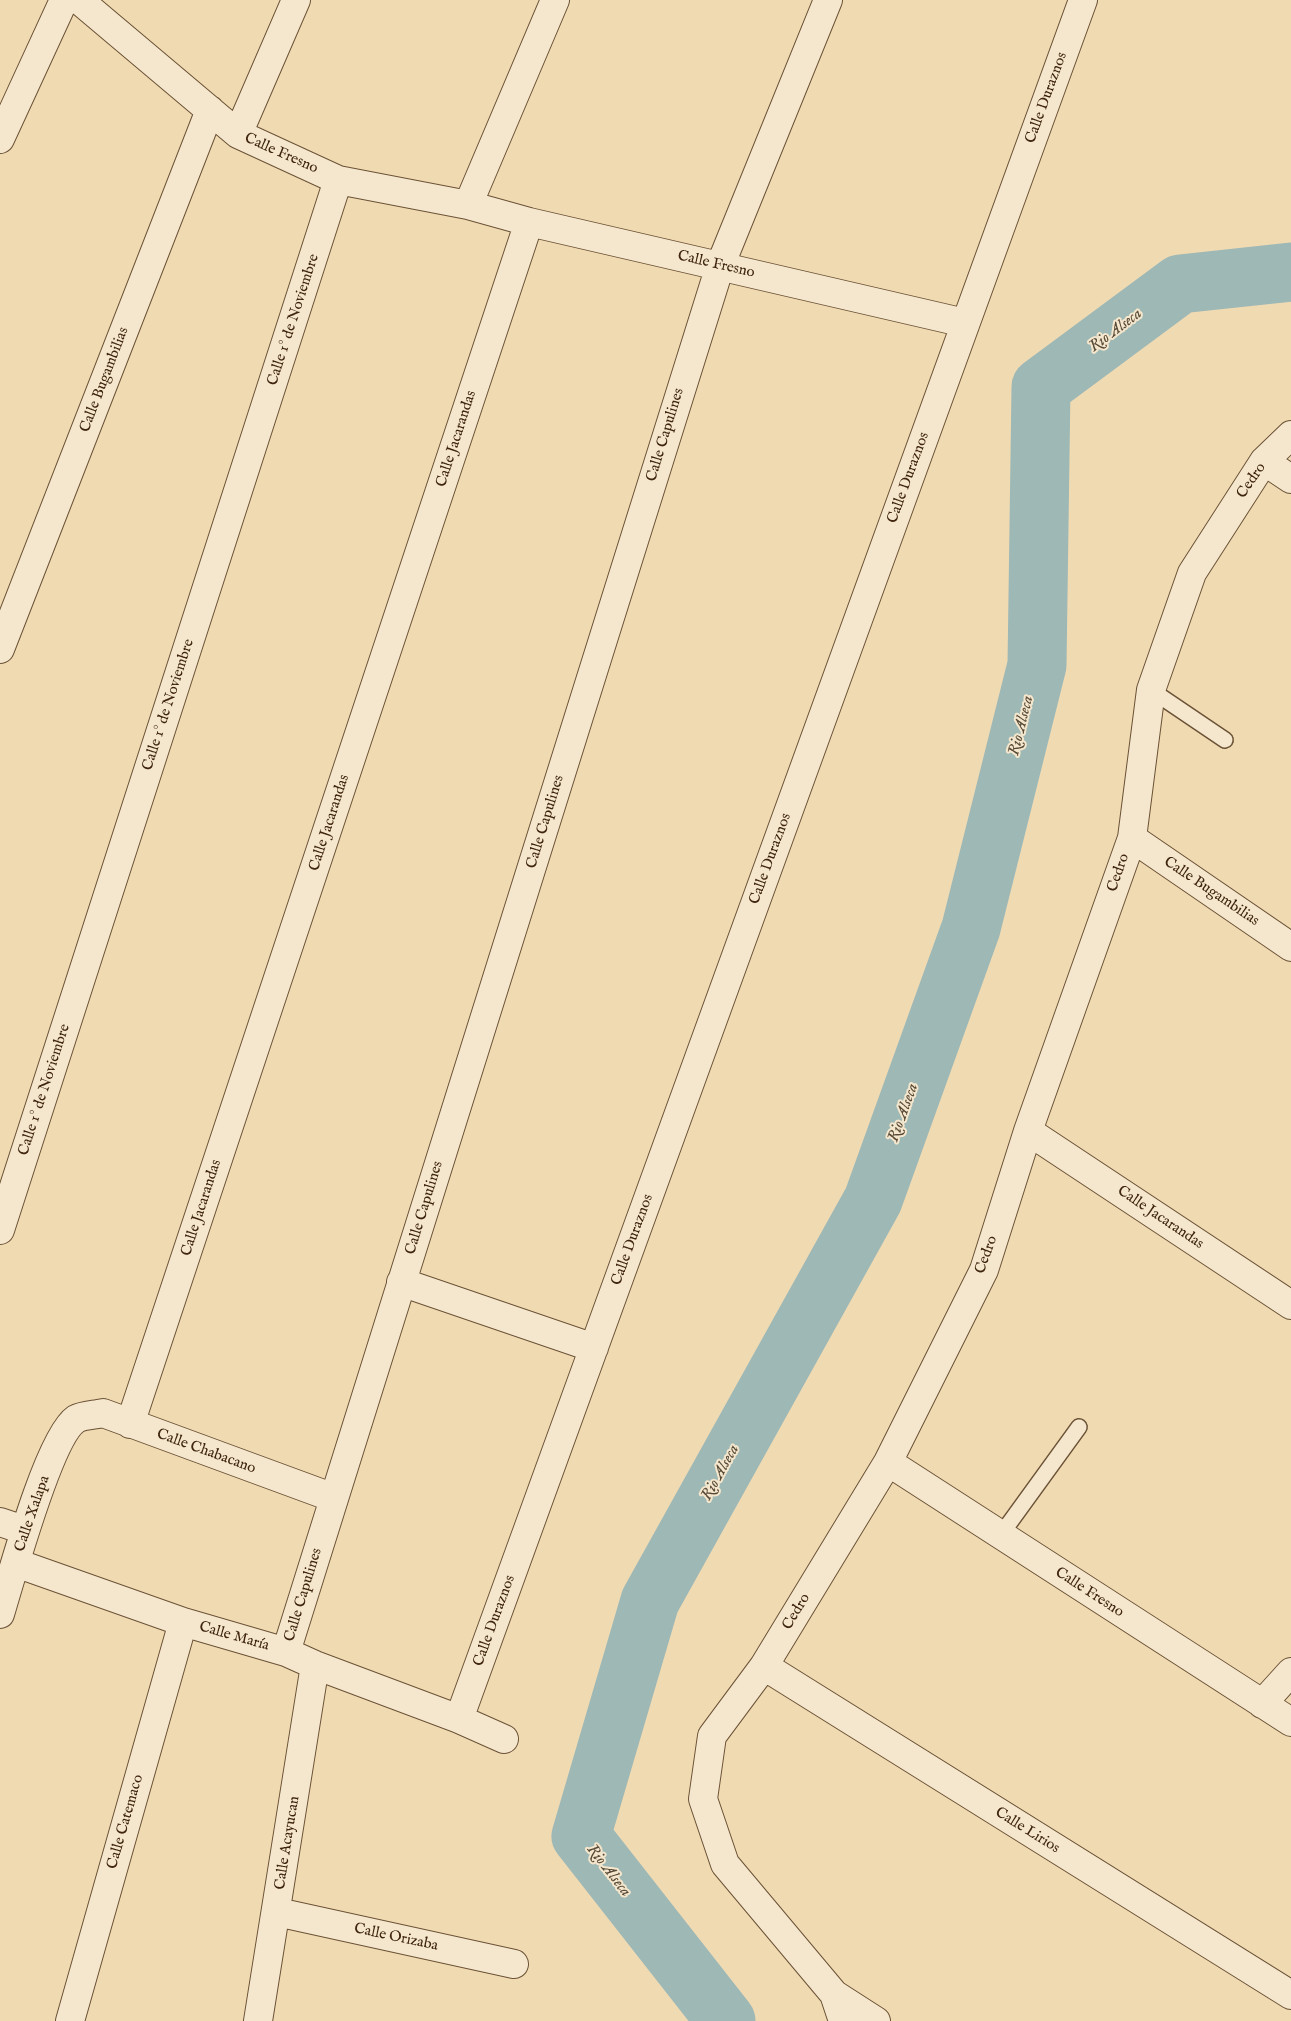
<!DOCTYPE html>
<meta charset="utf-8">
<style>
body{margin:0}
canvas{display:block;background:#f0dab2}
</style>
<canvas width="1291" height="2021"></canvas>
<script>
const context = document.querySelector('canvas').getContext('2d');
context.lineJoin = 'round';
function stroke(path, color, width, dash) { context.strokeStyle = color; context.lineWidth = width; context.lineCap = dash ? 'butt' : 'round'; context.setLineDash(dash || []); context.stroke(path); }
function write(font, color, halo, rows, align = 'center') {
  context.font = font + ' "IM FELL English",serif'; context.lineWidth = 4; context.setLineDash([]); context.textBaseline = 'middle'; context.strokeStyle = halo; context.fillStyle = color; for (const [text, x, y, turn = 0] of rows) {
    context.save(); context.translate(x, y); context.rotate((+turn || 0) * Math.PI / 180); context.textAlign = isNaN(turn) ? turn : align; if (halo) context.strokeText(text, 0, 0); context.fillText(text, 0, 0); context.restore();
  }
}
stroke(new Path2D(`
 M726 2021 581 1836 650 1601 873 1200 971 928 1037 665 1041 387 1180 284 1291 272`), '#9eb8b6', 59);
const service = new Path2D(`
 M1151 690 1225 740
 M1000 1536 1079 1427`);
const minor = new Path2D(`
 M79 0 238 134 338 180 468 205 529 222 965 323
 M238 134 296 0
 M0 139 64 0
 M468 205 555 0
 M1264 461 1291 479
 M0 649 210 110
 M1132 838 1291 947
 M1028 1131 1291 1305
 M0 1230 338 180
 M401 1282 594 1348
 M130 1424 529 222
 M888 1462 1291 1722
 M0 1522 24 1530
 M16 1563 183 1622 286 1652 315 1665 459 1719 504 1739
 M0 1614C11 1578 49 1437 76 1419 83 1415 95 1415 103 1413L334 1498
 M286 1652 720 266 828 0
 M764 1666 1291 1995
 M1262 1704 1291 1672
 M459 1719 1083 0
 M277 1912 514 1964
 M834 1994 876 2021
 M70 2021 183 1622
 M258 2021 315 1665
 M843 2021 834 1994 725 1864 703 1799 712 1736 764 1666 888 1462 984 1270 1028 1131 1132 838 1151 690 1192 573 1264 461 1291 435`);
stroke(service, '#6b5236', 18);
stroke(minor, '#6b5236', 30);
stroke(service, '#f5e7cd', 15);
stroke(minor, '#f5e7cd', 28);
write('15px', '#3f250d', '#f5e7cd', [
 ["Calle Duraznos",1047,98,-70],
 ["Calle Fresno",281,154,24],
 ["Calle Fresno",716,265,13],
 ["Calle 1° de Noviembre",294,320,-72],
 ["Calle Bugambilias",105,380,-69],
 ["Calle Capulines",666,435,-73],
 ["Calle Jacarandas",457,439,-72],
 ["Calle Duraznos",909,478,-70],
 ["Cedro",1252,481,-56],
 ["Calle 1° de Noviembre",169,705,-72],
 ["Calle Capulines",546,822,-73],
 ["Calle Jacarandas",330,823,-72],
 ["Calle Duraznos",771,859,-70],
 ["Cedro",1119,873,-71],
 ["Calle Bugambilias",1211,892,34],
 ["Calle 1° de Noviembre",45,1090,-72],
 ["Calle Jacarandas",202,1208,-72],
 ["Calle Capulines",425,1208,-73],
 ["Calle Jacarandas",1160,1218,34],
 ["Calle Duraznos",633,1240,-70],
 ["Cedro",987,1255,-70],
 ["Calle Chabacano",206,1452,20],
 ["Calle Xalapa",33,1514,-71],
 ["Calle Fresno",1089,1593,33],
 ["Calle Capulines",304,1595,-73],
 ["Cedro",797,1612,-59],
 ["Calle Duraznos",495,1621,-70],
 ["Calle María",234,1637,16],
 ["Calle Catemaco",126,1822,-74],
 ["Calle Lirios",1027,1831,32],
 ["Calle Acayucan",288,1843,-81],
 ["Calle Orizaba",396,1938,12]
]);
write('italic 16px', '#574a37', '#f5e7cd', [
 ["Rio Alseca",1116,331,-37],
 ["Rio Alseca",1022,726,-76],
 ["Rio Alseca",904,1113,-70],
 ["Rio Alseca",721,1473,-61],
 ["Rio Alseca",608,1871,52]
]);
</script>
